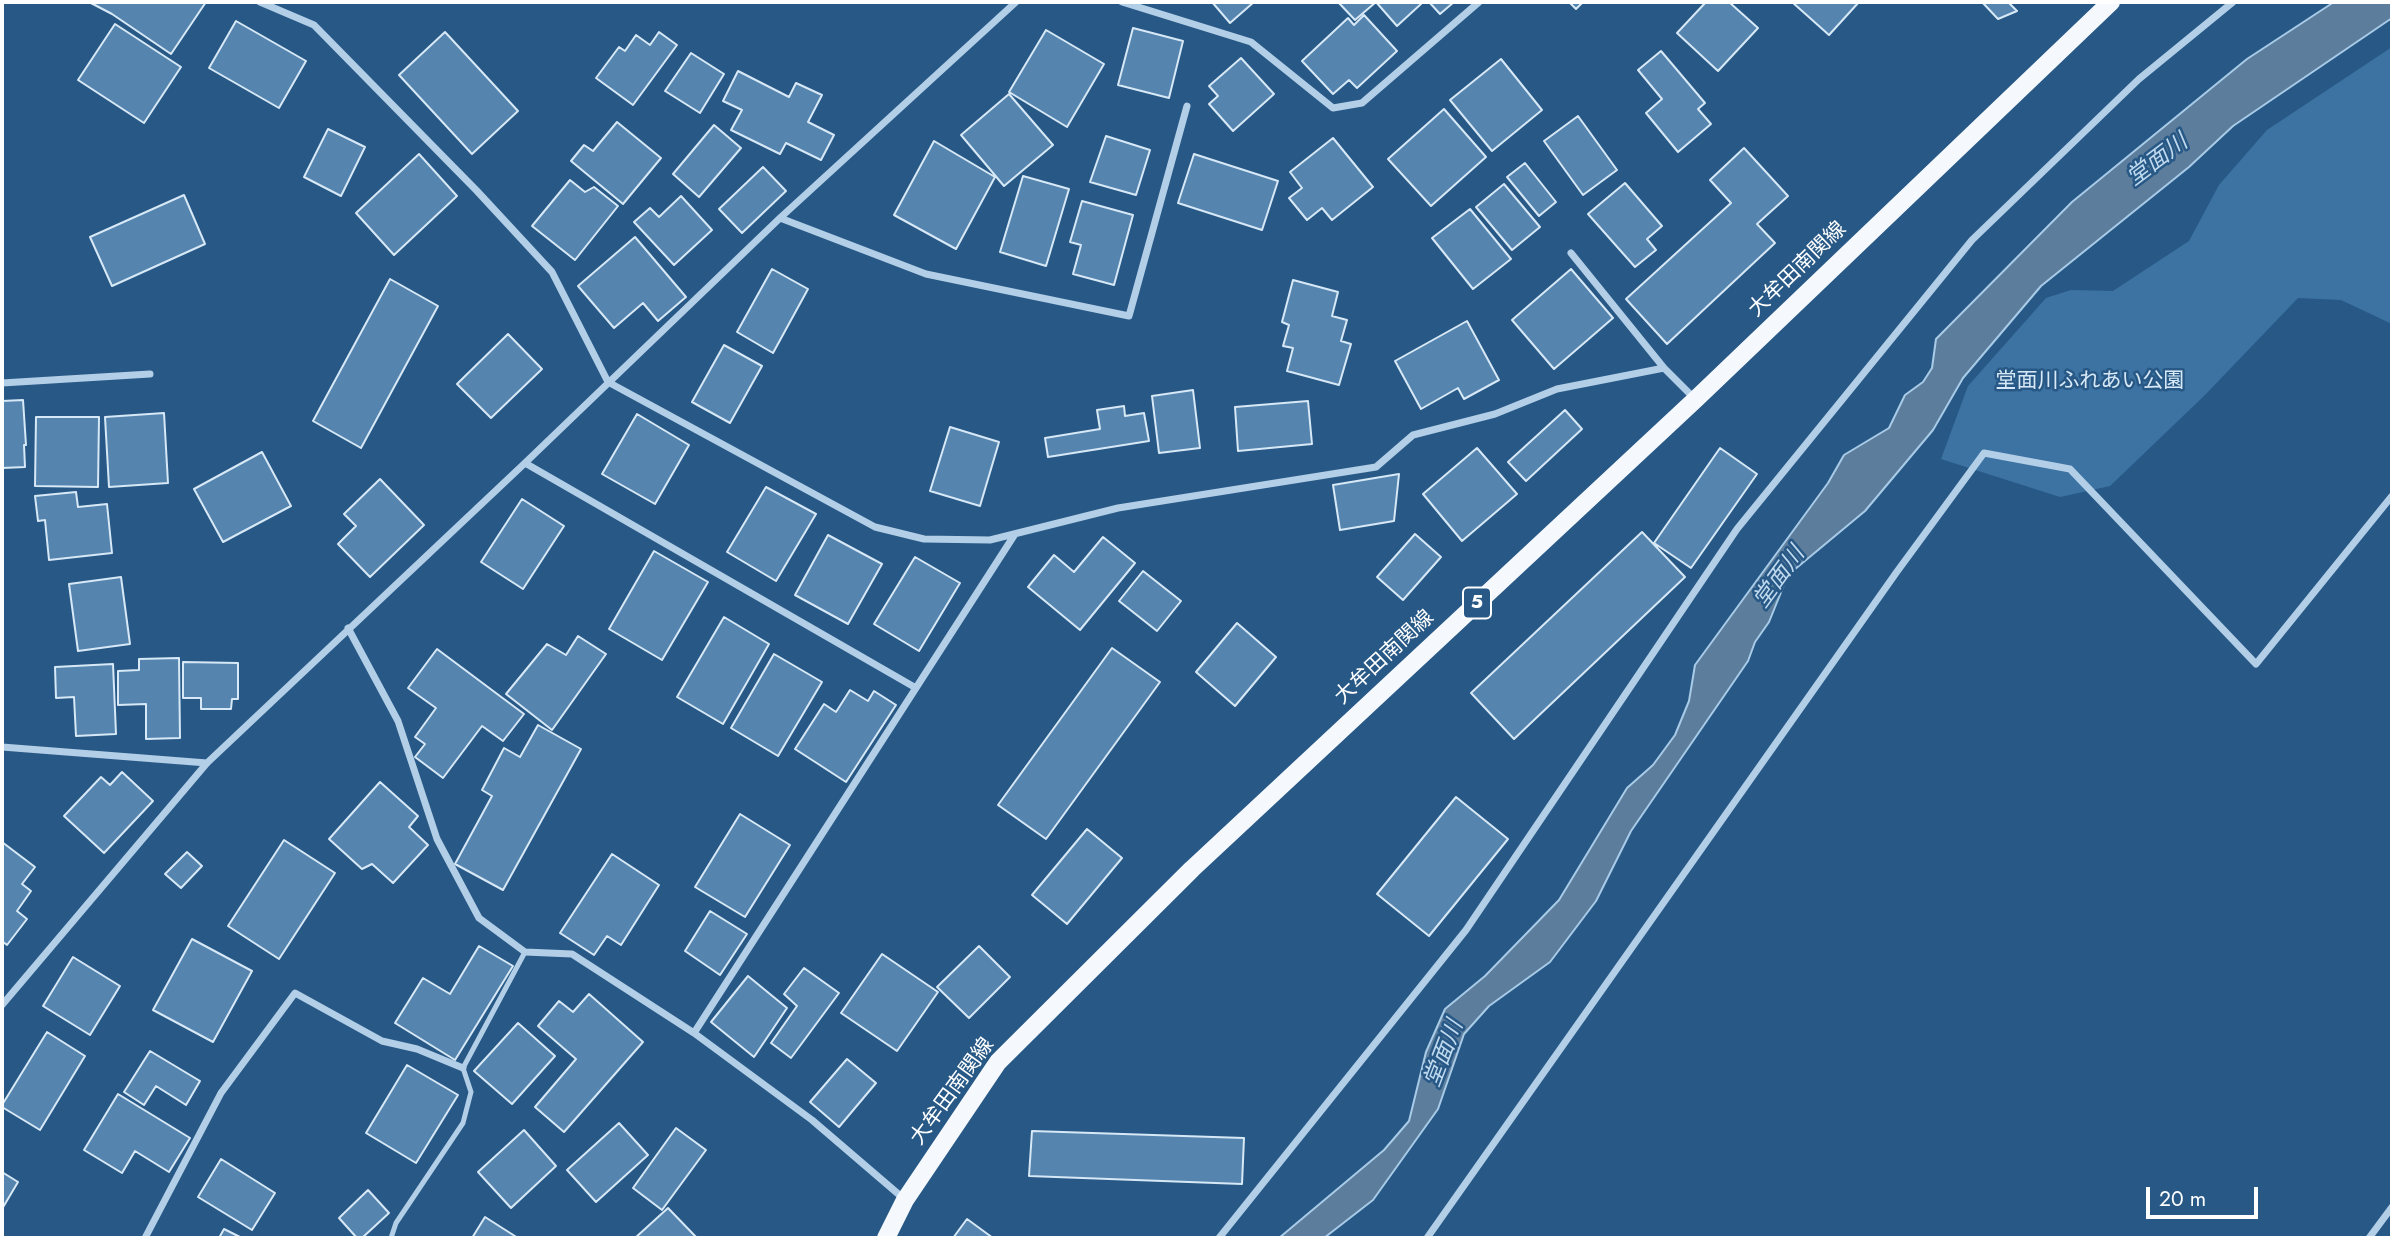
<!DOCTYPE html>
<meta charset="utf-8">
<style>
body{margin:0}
#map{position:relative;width:2394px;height:1240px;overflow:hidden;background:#285986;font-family:Jost,sans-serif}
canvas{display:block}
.frame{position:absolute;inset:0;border:4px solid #fff;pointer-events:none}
.scale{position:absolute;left:2146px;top:1187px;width:112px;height:32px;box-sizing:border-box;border:4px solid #fff;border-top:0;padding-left:9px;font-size:21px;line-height:24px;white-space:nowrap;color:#fff;-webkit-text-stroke:5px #285986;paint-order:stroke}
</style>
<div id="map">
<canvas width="2394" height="1240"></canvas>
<div class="frame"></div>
<div class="scale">20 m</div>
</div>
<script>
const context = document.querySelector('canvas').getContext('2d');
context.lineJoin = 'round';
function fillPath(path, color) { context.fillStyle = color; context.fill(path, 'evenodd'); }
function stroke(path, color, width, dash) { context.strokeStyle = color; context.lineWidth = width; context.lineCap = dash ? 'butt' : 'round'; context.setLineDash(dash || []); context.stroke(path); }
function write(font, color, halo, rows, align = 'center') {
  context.font = font + ' Jost,"Noto Sans JP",sans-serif'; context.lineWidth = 5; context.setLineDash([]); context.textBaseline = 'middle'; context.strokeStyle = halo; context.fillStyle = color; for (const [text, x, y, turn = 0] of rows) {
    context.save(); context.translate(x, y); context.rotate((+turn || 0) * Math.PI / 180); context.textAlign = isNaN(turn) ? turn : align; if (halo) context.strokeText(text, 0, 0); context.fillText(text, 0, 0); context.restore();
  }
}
fillPath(new Path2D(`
 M2392 47V324L2341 300 2298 298 2204 396 2110 486 2060 497 1941 459 1968 386 2046 298 2071 290 2113 291 2189 241 2219 185 2267 130Z`), '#3d73a2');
const water = new Path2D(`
 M2334 2H2392V18L2233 126 2189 167 2041 286 1963 378 1933 430 1865 511 1788 575 1769 622 1755 642 1748 661 1631 831 1596 901 1550 962 1489 1006 1464 1034 1438 1109 1373 1200 1324 1238H1279L1384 1150 1409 1121 1426 1052 1445 1009 1485 976 1559 900 1627 788 1653 765 1675 735 1689 701 1695 665 1828 483 1844 455 1889 428 1905 395 1923 382 1932 368 1936 339 2072 202 2247 59Z`);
fillPath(water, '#5d7d9c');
stroke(water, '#a8cbe8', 2);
const building = new Path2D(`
 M89 2H206L171 54 112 14Z
 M1212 2H1254L1230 23Z
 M1338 2H1419L1421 4 1397 26 1376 2 1355 20Z
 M1429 2H1454L1440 14Z
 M1569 2H1583L1576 9Z
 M1706 2H1729L1758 28 1718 71 1677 33Z
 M1792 2H1859L1829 35Z
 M1982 2H2008L2017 11 1998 19Z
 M1364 15 1397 51 1357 88 1349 80 1333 94 1302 61 1348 18 1354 25Z
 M236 21 306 61 279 108 209 68Z
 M115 24 181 67 144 123 78 80Z
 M1133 28 1183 41 1169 98 1118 85Z
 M1046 30 1104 64 1067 127 1009 92Z
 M445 32 518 111 472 154 399 75Z
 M659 32 677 45 633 105 596 78 619 47 625 51 636 35 650 45Z
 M1661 51 1705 103 1698 109 1711 124 1678 152 1646 113 1662 99 1638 70Z
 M691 53 724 74 700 113 665 91Z
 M1241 58 1274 94 1233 131 1209 104 1218 96 1209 86Z
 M1501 59 1542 110 1492 151 1450 100Z
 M738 71 789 97 796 83 822 95 808 122 834 135 821 160 786 143 780 154 731 130 742 110 723 101Z
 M1009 94 1053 145 1004 186 961 135Z
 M1444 109 1486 157 1431 206 1388 159Z
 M1578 116 1617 170 1583 195 1544 141Z
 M617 122 661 158 623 204 571 161 584 145 593 151Z
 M714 125 741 148 699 197 673 174Z
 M328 129 365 147 341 196 304 177Z
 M1106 136 1150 150 1136 195 1090 182Z
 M1333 138 1373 187 1332 220 1322 208 1307 220 1289 198 1302 188 1290 172Z
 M934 141 995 177 956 249 894 215Z
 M1744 148 1788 196 1757 224 1775 243 1667 344 1626 299 1731 203 1710 180Z
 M419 154 457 196 394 255 356 213Z
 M1194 154 1278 181 1262 230 1178 203Z
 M1525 163 1556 202 1539 216 1507 177Z
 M763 167 786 191 742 233 719 209Z
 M1023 176 1069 189 1046 266 1000 252Z
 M570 180 585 192 594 187 618 206 575 260 532 226Z
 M1625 183 1662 226 1647 239 1656 250 1635 267 1588 214Z
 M1504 184 1540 227 1512 250 1476 207Z
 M184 195 205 244 112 286 90 237Z
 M681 196 712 230 674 265 634 222 650 208 659 217Z
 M1082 201 1133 215 1114 285 1073 274 1081 245 1070 242Z
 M1470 209 1511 259 1473 289 1432 238Z
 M635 237 686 297 658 321 643 303 614 328 578 286Z
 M772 269 808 289 773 353 737 332Z
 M1571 269 1613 318 1554 369 1512 320Z
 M390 279 438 306 361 448 313 421Z
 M1293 280 1338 292 1332 316 1347 320 1341 341 1351 344 1339 385 1287 371 1293 348 1283 346 1289 325 1282 322Z
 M1467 321 1499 380 1464 399 1458 388 1421 409 1395 361Z
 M508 334 542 369 491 418 457 384Z
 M724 345 762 366 730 423 692 402Z
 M1193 390 1200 448 1159 453 1152 396Z
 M23 400 26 445H24L25 467 2 468V401Z
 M1308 401 1312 444 1238 451 1235 407Z
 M1124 406 1125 416 1144 413 1149 441 1048 457 1045 438 1100 429 1097 410Z
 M1565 410 1582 429 1526 481 1508 462Z
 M164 413 168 483 109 487 105 417Z
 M637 414 689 445 655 504 602 474Z
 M36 417H99L98 487 35 486Z
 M950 427 999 442 980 506 930 491Z
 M1477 448 1517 494 1462 541 1423 494Z
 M1720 448 1757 474 1691 568 1654 543Z
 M262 452 291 506 223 542 194 489Z
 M1399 474 1394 521 1340 530 1333 485Z
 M380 479 424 525 370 577 338 544 356 526 344 514Z
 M766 487 816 514 776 581 727 552Z
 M76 492 78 507 107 504 112 553 49 560 45 520 38 521 35 496Z
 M522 499 564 526 523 589 481 562Z
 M1642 532 1685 577 1514 739 1471 693Z
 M1415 534 1441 557 1403 600 1377 577Z
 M828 535 882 564 848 624 795 595Z
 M1103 537 1135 563 1080 630 1028 587 1054 555 1074 572Z
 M654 551 708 582 662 660 609 629Z
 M915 557 960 583 919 651 874 624Z
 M1143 571 1181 601 1157 631 1119 601Z
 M121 577 130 644 78 651 69 584Z
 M724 617 769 644 723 724 677 697Z
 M1237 623 1276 657 1235 706 1196 672Z
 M578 636 606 654 552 730 506 694 547 644 566 655Z
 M1112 648 1160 682 1046 839 998 805Z
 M437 649 524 714 503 741 482 726 443 778 415 757 425 744 415 737 436 708 408 688Z
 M774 654 822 682 778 756 731 728Z
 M179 658 180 738 146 739V704L118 705V671L139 670V659Z
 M183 662 238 663V699H232L231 709H201V698H183Z
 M113 664 116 734 76 736 74 697 56 698 55 667Z
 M850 690 868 701 874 691 896 705 846 782 795 749 824 704 836 712Z
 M538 725 581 749 503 890 455 864 492 796 482 790 504 748 520 757Z
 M122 772 153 801 104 853 64 816 101 777 110 785Z
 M380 782 418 816 409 827 428 845 393 883 372 864 362 869 329 839Z
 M1456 797 1508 839 1429 936 1377 894Z
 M740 814 790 845 745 917 695 887Z
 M1087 829 1122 858 1067 924 1032 895Z
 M284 840 335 873 279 959 228 926Z
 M2 842 35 867 22 884 31 891 17 911 27 919 7 945 2 941Z
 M187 852 202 866 181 888 165 874Z
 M612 854 659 885 621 945 607 936 594 955 560 933Z
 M710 911 747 934 720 975 685 951Z
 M192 939 252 971 213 1042 153 1010Z
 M479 946 513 966 455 1060 395 1023 423 978 450 994Z
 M979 946 1010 977 969 1018 937 987Z
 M882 954 938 992 897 1051 841 1013Z
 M73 957 120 986 90 1035 43 1006Z
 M804 968 839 993 791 1058 771 1043 797 1006 784 994Z
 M748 976 787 1008 754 1057 711 1022Z
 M589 994 643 1042 564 1132 535 1107 576 1059 538 1026 559 1001 573 1012Z
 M518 1023 555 1056 512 1104 474 1071Z
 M47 1032 85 1056 40 1130 2 1107V1105Z
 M150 1051 200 1081 186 1105 156 1086 144 1105 124 1092Z
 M847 1059 876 1083 839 1127 810 1102Z
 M407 1065 458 1095 416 1163 366 1133Z
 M118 1094 190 1138 169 1172 135 1151 122 1173 84 1150Z
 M619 1123 648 1155 596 1202 567 1170Z
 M676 1128 706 1150 662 1210 633 1188Z
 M524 1130 556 1166 511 1208 478 1172Z
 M1032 1131 1244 1138 1242 1184 1029 1176Z
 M221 1159 275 1193 252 1230 198 1197Z
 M2 1172 18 1182 2 1209Z
 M368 1190 389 1213 362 1238H357L339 1218Z
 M668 1208 697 1238H635Z
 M485 1217 518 1238H472Z
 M967 1219 993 1238H953Z
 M224 1229 242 1238H219Z`);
fillPath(building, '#5585af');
stroke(building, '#d7e8f6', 2);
stroke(new Path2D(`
 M391 1238 396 1223 463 1123 471 1092 463 1068 525 952`), '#b3cfe8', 5);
stroke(new Path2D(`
 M260 2 314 25 477 191 552 272 608 382 875 527 924 539 990 540 1118 508 1376 467 1413 435 1495 414 1557 389 1664 368 1695 399
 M1122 2 1251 42 1333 108 1362 103 1479 2
 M780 218 926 274 1129 316 1187 106
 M1571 253 1664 368
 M2 383 150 374
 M525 463 916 688
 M348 628 398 721 437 839 479 918 525 952 572 954 694 1033 812 1120 903 1198
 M2 747 207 763
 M2 1005 207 763 525 463 780 218 1016 2
 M694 1033 1015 534
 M145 1238 221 1093 295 993 382 1041 417 1049 463 1068
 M1219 1238 1466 930 1737 529 1972 240 2139 79 2233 2
 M1427 1238 1896 573 1984 453 2070 469 2256 664 2392 496
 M2369 1238 2392 1207`), '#b3cfe8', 7);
stroke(new Path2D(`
 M886 1238 905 1200 998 1062 1192 869 1696 399 2111 2`), '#f5f9fe', 18);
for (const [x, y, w] of [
 [1477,603,28]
]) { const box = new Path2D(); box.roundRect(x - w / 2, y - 15.5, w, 31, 5); context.fillStyle = '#285986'; context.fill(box); stroke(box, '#fff', 2); }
write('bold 19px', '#fff', null, [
 ["5",1477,603]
]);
write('21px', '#fff', '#285986', [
 ["大牟田南関線",1798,270,-44],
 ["大牟田南関線",1385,658,-43],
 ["大牟田南関線",953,1092,-54]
]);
write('21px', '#d7e8f6', '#285986', [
 ["堂面川ふれあい公園",2090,382]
]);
write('italic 23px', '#bfd9ef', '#285986', [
 ["堂面川",2158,161,-37],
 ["堂面川",1780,578,-54],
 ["堂面川",1445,1054,-69]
]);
</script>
